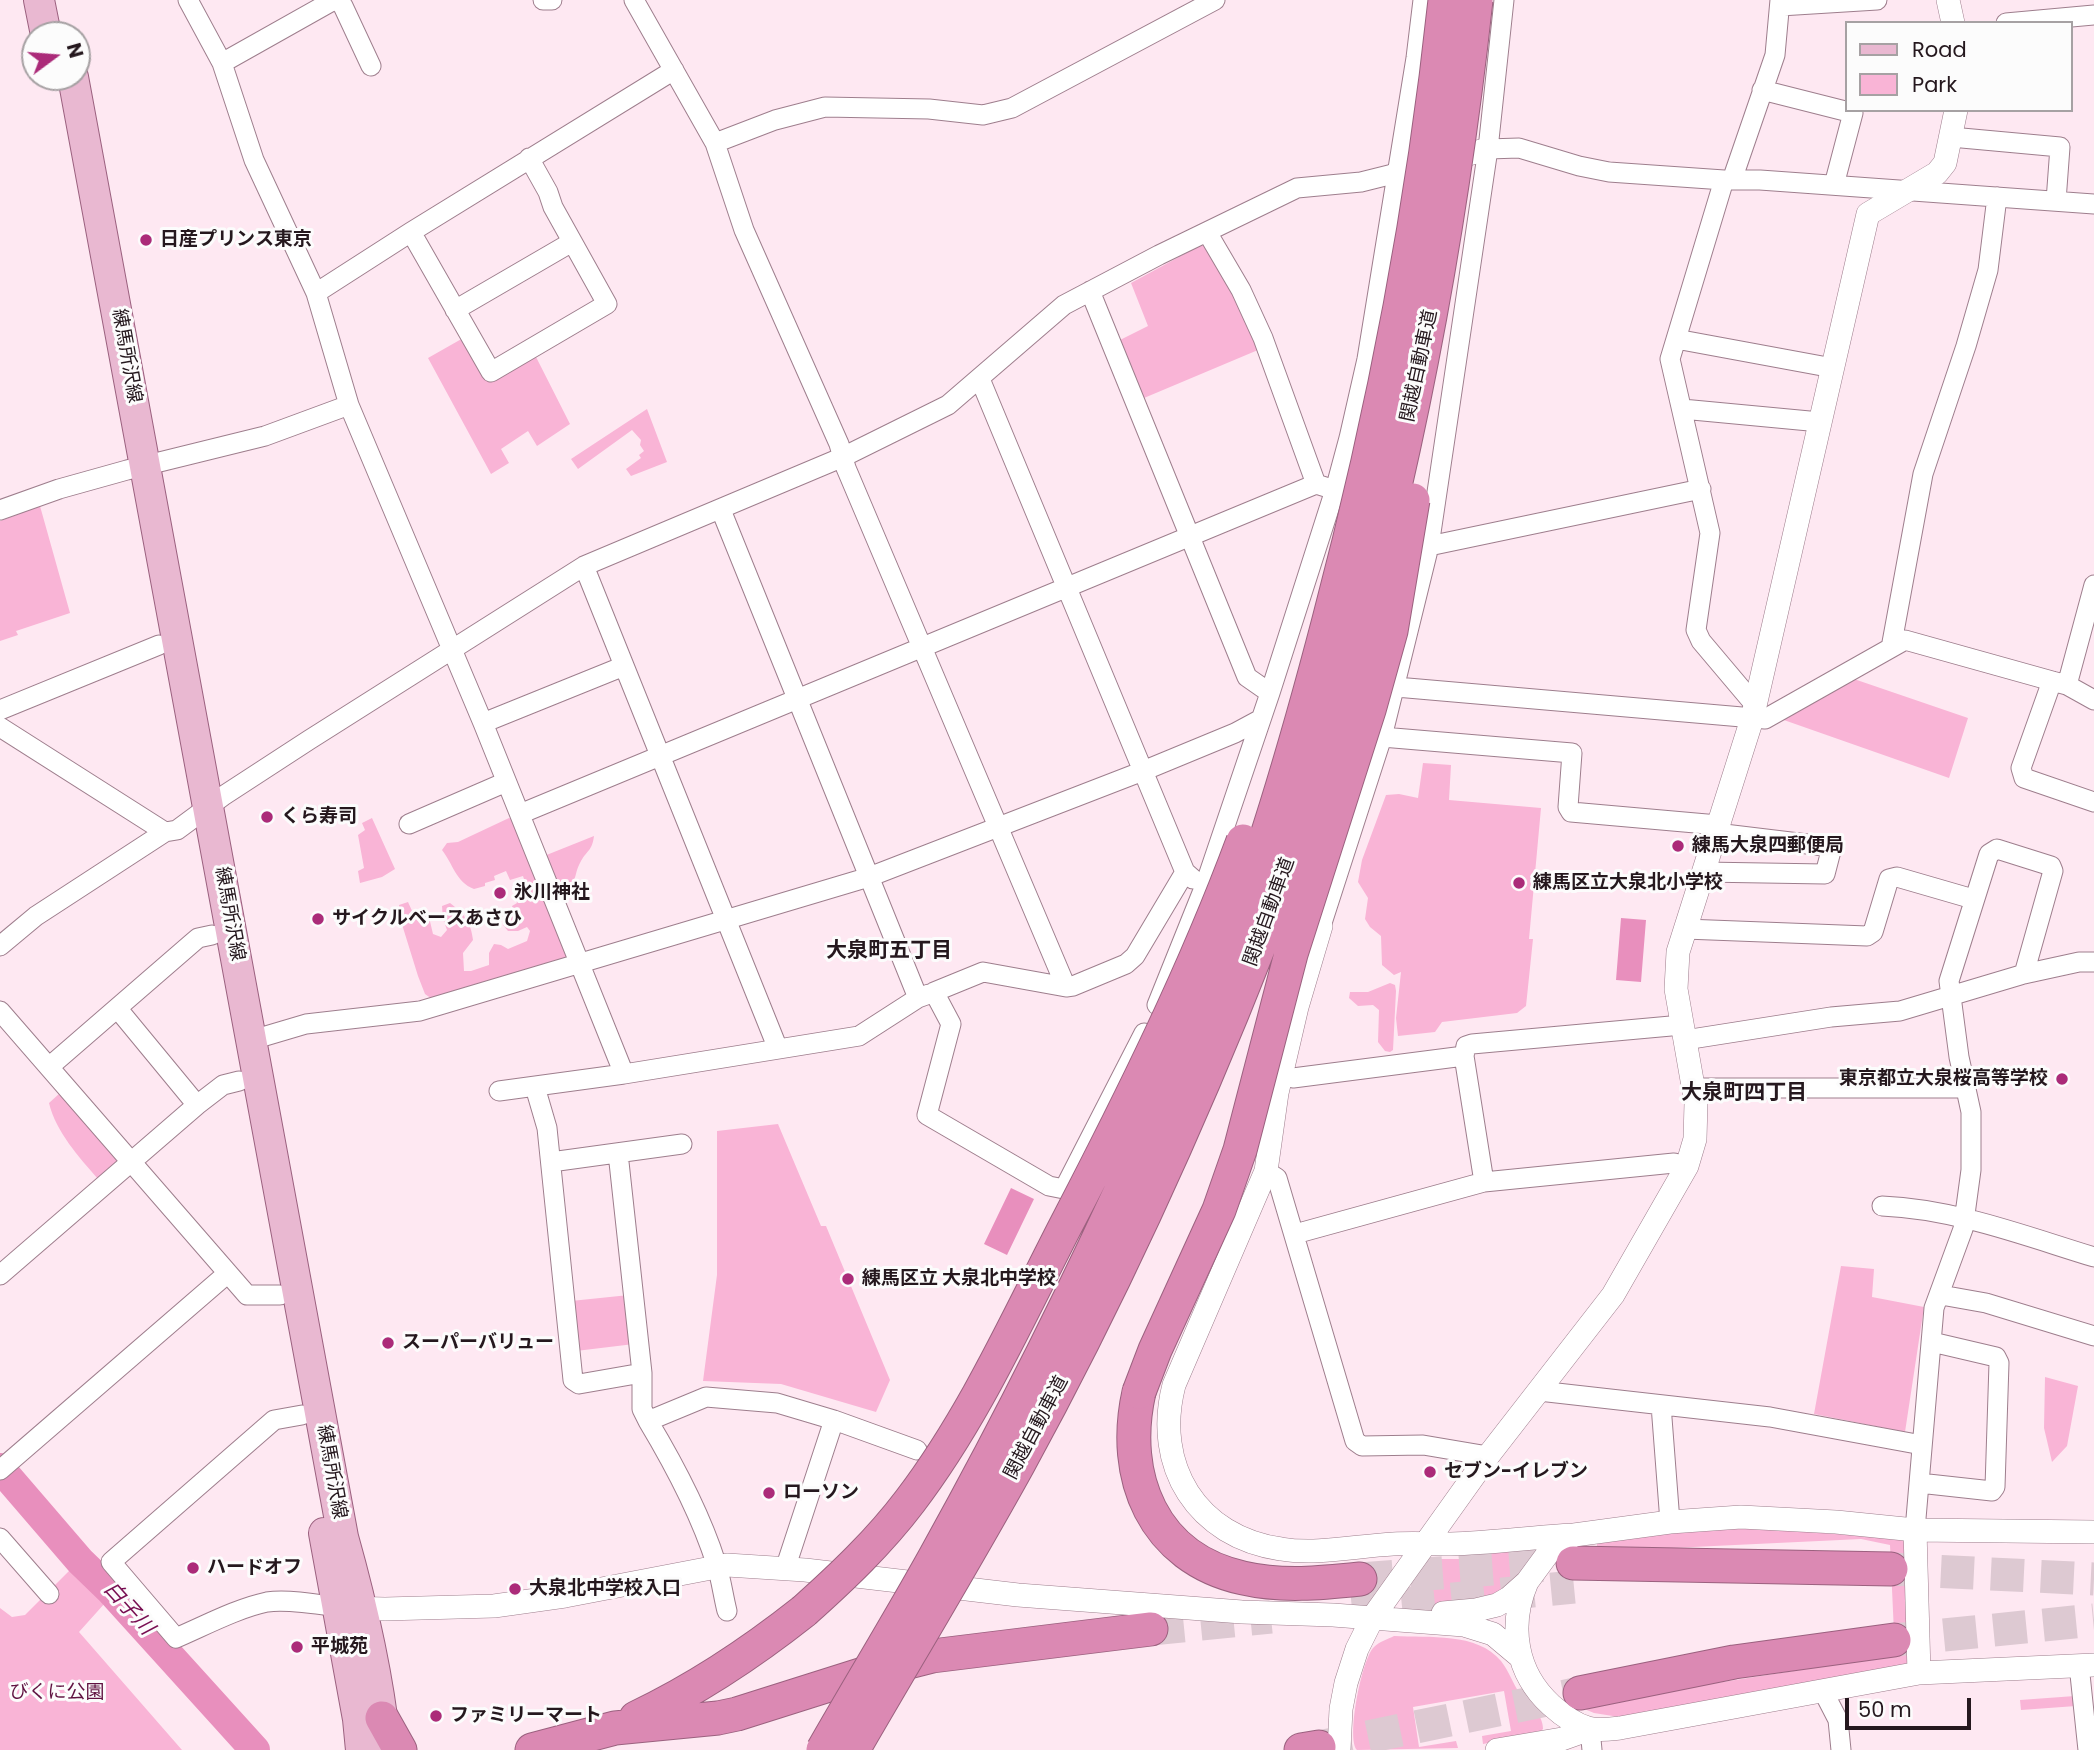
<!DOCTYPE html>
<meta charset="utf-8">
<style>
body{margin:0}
#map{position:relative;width:2094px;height:1750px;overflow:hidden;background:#fee8f2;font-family:Poppins,sans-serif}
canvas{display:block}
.legend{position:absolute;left:1845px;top:21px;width:228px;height:91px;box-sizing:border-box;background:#fcfcfc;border:2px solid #a6a1a3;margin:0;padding:9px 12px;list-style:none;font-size:21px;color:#25181e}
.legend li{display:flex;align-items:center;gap:14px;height:35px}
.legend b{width:35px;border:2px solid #a6a1a3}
.north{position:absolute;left:21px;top:21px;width:70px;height:70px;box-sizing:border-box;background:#fcfcfc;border:2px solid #a6a1a3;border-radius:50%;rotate:74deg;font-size:19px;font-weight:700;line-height:28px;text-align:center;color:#25181e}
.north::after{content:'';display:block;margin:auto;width:24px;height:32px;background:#ab2b79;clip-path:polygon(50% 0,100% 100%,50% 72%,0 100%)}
.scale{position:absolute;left:1845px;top:1698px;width:126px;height:32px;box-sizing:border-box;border:4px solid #25181e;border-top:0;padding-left:9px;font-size:21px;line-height:24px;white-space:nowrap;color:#25181e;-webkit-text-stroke:5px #fcfcfc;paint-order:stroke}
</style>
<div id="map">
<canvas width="2094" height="1750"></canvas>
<ul class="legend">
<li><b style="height:9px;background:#e9b8d1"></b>Road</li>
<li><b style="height:19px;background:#f9b4d6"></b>Park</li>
</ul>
<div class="north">N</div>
<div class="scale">50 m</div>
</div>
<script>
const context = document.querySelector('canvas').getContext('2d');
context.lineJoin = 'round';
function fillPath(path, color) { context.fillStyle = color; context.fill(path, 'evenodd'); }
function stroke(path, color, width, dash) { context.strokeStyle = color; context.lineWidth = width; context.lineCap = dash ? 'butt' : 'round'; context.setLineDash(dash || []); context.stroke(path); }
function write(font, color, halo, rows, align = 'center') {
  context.font = font + ' Poppins,"Noto Sans JP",sans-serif'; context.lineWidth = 6; context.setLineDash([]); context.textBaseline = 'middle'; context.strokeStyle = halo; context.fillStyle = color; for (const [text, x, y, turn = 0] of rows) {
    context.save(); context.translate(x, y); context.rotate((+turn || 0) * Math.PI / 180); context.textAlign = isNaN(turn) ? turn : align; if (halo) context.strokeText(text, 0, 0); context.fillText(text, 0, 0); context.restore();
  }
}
fillPath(new Path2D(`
 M1201 245 1209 247 1233 290 1258 350 1144 398 1120 340 1148 326 1131 283Z
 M465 337 487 375 535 355 570 424 537 446 528 431 501 449 509 463 491 474 428 358Z
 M647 409 667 462 631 476 626 469 641 458 639 455 644 451 640 445 641 440 632 430 578 469 571 459Z
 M40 506 70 613 16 631 18 635 0 641V521Z
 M1851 678 1968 718 1949 778 1781 719Z
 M1423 763 1451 765 1449 800 1541 808 1529 939H1533L1526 1006 1517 1013 1442 1022 1435 1032 1398 1036 1396 1018 1401 972 1394 975 1382 965 1381 936 1370 927 1365 919 1368 898 1358 882 1362 860 1386 795 1399 794 1418 798Z
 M372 818 395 869 382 877 360 883 358 871 364 868 358 835 365 830 362 823Z
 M509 818 517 820 568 960 432 999 425 994 418 976 400 918 399 905 408 902 413 913 420 910 428 913 433 934 441 937 447 930 443 919 442 906 450 903C464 914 471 922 473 940L463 953 464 971H471L489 965V953L494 944 501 945 508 949 527 941 530 931 527 927 518 931H508L503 925 514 914 512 906 517 903 515 896 528 891 523 876 510 880 506 871 494 876 495 880 485 883V886L474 889C456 882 453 864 442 850L447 843 458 842Z
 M594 836C592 851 588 849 581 861 571 879 582 880 557 889L544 856Z
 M1390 983 1395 985 1396 991 1393 1050 1390 1052 1385 1051 1378 1042 1379 1010 1373 1005 1358 1006 1349 998 1350 992H1368Z
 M60 1093 119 1160 98 1179C79 1157 56 1132 49 1103Z
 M778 1124 821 1226H826L890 1380 876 1412 781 1384 703 1381 717 1275V1131Z
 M1841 1266 1874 1269 1872 1297 1924 1307 1905 1432 1814 1414Z
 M629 1295 634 1344 576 1351 571 1301Z
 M2045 1377 2078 1386 2067 1446 2052 1462 2044 1428Z
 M1731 1526 1903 1539 1905 1546 1908 1662 1904 1665 1619 1717 1594 1713 1582 1708V1704L1895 1655 1890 1545 1861 1539 1651 1549 1597 1548V1539Z
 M1544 1547 1507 1593 1458 1607 1421 1604 1411 1587 1435 1559H1463L1464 1553Z
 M73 1567 105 1603 79 1632 182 1750H0V1608L12 1617 25 1615Z
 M1394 1636C1429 1638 1477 1632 1501 1661 1509 1671 1513 1684 1520 1694 1529 1707 1543 1713 1543 1729L1538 1734 1483 1744 1482 1736 1511 1731 1504 1691 1413 1707 1419 1747 1456 1741 1458 1748 1357 1750C1346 1738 1362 1658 1374 1647 1379 1642 1388 1639 1394 1636Z
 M2075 1696 2076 1706 2021 1710 2020 1700Z`), '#f9b4d6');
fillPath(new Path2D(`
 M1621 918 1646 920 1641 982 1616 980Z
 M1011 1188 1034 1199 1007 1255 984 1244Z`), '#e88fbd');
stroke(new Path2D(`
 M0 1468 80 1561 110 1590 255 1750`), '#e88fbd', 30);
stroke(new Path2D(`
 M1891 1569 2094 1579
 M1360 1579 1573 1563
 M1352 1609 1574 1587
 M1151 1629 1271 1617
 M1894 1640 2094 1620
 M1319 1747 1580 1693`), '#ddc9d2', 33, [33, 17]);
const minor = new Path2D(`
 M188 0 222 63 254 160 316 293 349 405 483 723 624 1074
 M337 0 343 6 371 66
 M543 0H552
 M634 0 715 143 744 230 839 444 846 468 1066 987
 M1780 6 1877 0
 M2006 23 2094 15
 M222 63 334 0
 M1762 90 1853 113 1834 185
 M1951 137 2060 147 2056 201
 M715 143 775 120 825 107 929 109 983 115 1012 108 1215 0
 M1488 149 1519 148 1579 166 1609 172 1724 180H1760L2094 204
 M1724 180 1670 359 1710 533 1696 630 1701 641 1755 705
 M1732 180 1775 55 1780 0
 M411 232 491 372 607 304 553 207 548 192 529 158
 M1207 232 1241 290 1263 338 1316 484
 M1090 291 1247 677 1270 693
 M316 293 411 232 674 70
 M455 310 572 242
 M1676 339 1833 368
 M980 379 1185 872 1193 879
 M1682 409 1820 422
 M0 510 59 489 127 470 265 436 349 405
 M721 510 918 998
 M1429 546 1701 489
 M584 566 778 1049
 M1891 648 1923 474 1966 346 1988 270 1997 197
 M2052 681 2021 768 2024 778 2094 802
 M2067 685 2094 585
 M1396 687 1765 719 1905 640 2052 681 2067 685 2094 700
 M0 710 159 645
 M483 723 624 666
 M0 727 165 832
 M1382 737 1572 753 1568 807 1571 812 1718 825
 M520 814 1316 484 1335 490
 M409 824 506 782
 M1703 872 1825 874 1832 847 1716 833
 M1321 926 1382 737 1429 546 1488 149 1504 0
 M1685 929 1867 936 1873 932 1889 879 1897 877 1973 899
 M0 946 36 916 165 832 177 830 223 796 309 740 584 566 843 457 948 405 1064 305 1159 255 1297 188 1361 182 1397 173
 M1157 1005 1204 888 1270 693 1335 490 1349 438 1367 359 1416 58 1423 0
 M117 1008 197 1105
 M0 1011 247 1295H280
 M1144 1033 1064 1189 1049 1186 927 1115 951 1024 934 992 983 972 1066 987 1073 986 1126 964 1135 956 1185 872
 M252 1040 306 1024 420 1011 869 877 1143 771 1235 733 1261 719
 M1685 1040 1831 1017 1900 1011 2024 974 2079 962H2094
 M1464 1056 1484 1182
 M49 1067 191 944 198 938 212 935
 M1282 1076 1293 1078 1464 1056 1466 1046 1472 1044 1682 1025
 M535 1087 547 1128 573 1380 579 1384 642 1373
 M1693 1088H1965
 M499 1091 624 1074 859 1036 918 998 929 994
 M618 1153 642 1373V1409L648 1421
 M551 1162 682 1144
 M1266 1171 1277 1178 1355 1441 1362 1446 1423 1445 1488 1456
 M1882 1206C1955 1209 2025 1236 2094 1257
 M1295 1234 1484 1182 1674 1163 1687 1166
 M0 1275 197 1105 223 1085 239 1081
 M1941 1295 1986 1303 2094 1336
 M1539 1391 1770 1417 1922 1445
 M1661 1405 1670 1522
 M302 1415 274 1420 111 1562 176 1638C204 1626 238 1608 267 1602 287 1599 317 1604 337 1607
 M834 1420 917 1450
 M0 1470 228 1273
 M1919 1483 1992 1491 1995 1487 1999 1363 1996 1357 1932 1342
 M1915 1530 1934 1308 1963 1229 1971 1170V1112L1959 1057 1949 981 1989 854 1997 849 2051 866 2053 871 2024 974
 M0 1538 49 1594
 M727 1611C723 1595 721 1578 716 1563 700 1513 675 1466 648 1421L706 1397 777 1403 834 1420 785 1569
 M2079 1665 2088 1750
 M1823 1691 1838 1720 1841 1750
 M1590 1729 1592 1750`);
const tertiary = new Path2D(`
 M1948 0 1953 23
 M1397 173 1488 149
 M1290 916 1321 926 1297 1007 1277 1093 1266 1171 1174 1385C1153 1466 1197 1537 1281 1549 1317 1555 1356 1546 1393 1544 1412 1543 1432 1544 1451 1544 1492 1543 1533 1537 1574 1535
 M1915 1530 1919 1673
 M1527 1582C1508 1626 1516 1673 1551 1705 1562 1715 1574 1724 1588 1728 1598 1731 1610 1729 1620 1728L1919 1673 2094 1665
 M347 1608 385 1609 494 1606 565 1596 727 1565 805 1570 1018 1595 1242 1612 1333 1615 1464 1625 1493 1634 1518 1655
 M1443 1613 1476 1610 1497 1605 1509 1598 1527 1582 1549 1552 1574 1535 1670 1522 1741 1517 1836 1522 1915 1530 2094 1532
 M1339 1750 1341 1709 1346 1683 1357 1649 1373 1617 1488 1456 1613 1295 1687 1166 1695 1139 1696 1103 1676 989 1678 952 1752 719 1868 214 1937 173 1945 163 1956 110
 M1497 1750 1562 1739 1590 1729`);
const primary = new Path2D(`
 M39 0 46 35
 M73 77 343 1537C361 1601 378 1675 385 1741
 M324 1533 358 1719 361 1750`);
const motorway = new Path2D(`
 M1139 1392C1120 1477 1153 1558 1243 1578 1282 1587 1321 1583 1360 1579
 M1573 1563 1891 1569
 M1580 1693 1734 1662 1894 1640
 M382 1718 400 1750
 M636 1718C697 1689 751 1653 804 1611
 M532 1750 615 1728 718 1718 737 1714 873 1671 932 1656 1151 1629
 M1301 1750 1319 1747`);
stroke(minor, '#9e7e8d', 21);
stroke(tertiary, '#9e7e8d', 24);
stroke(primary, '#9b617f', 32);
stroke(motorway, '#9b617f', 35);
stroke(minor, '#fff', 19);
stroke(tertiary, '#fff', 23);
stroke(primary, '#e9b8d1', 30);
stroke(motorway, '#db89b3', 33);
const motorwayBridge = new Path2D(`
 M1139 1392 1155 1350 1219 1210 1240 1150 1291 954 1369 710 1391 631 1413 500
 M804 1611C842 1577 879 1542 910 1501 974 1417 1018 1318 1066 1225 1131 1100 1194 973 1243 841
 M823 1750C860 1685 900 1620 936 1555 1011 1420 1080 1282 1143 1142 1170 1083 1200 1023 1223 961 1266 850 1299 735 1329 620 1383 416 1423 209 1445 0
 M853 1750C908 1655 965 1561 1018 1465 1110 1297 1190 1122 1260 944 1290 865 1315 783 1339 702 1406 472 1450 238 1476 0`);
stroke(motorwayBridge, '#9b617f', 35, []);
stroke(motorwayBridge, '#db89b3', 33);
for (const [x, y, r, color] of [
 [146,240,7,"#ab2b79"],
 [267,817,7,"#ab2b79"],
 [1678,846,7,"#ab2b79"],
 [1519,883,7,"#ab2b79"],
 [500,893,7,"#ab2b79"],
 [318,919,7,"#ab2b79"],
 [2062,1079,7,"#ab2b79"],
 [848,1279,7,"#ab2b79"],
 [388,1343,7,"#ab2b79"],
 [1430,1472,7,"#ab2b79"],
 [769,1493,7,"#ab2b79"],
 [193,1568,7,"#ab2b79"],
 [515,1589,7,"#ab2b79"],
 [297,1647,7,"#ab2b79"],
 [436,1716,7,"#ab2b79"]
]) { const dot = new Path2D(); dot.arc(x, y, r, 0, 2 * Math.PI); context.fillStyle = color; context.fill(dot); stroke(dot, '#fcfcfc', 2.5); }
write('bold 19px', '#25181e', '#fcfcfc', [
 ["日産プリンス東京",160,240],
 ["くら寿司",281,817],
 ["練馬大泉四郵便局",1692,846],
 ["練馬区立大泉北小学校",1533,883],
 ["氷川神社",514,893],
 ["サイクルベースあさひ",332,919],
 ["東京都立大泉桜高等学校",2048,1079,"right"],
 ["練馬区立 大泉北中学校",862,1279],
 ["スーパーバリュー",402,1343],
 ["セブン-イレブン",1444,1472],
 ["ローソン",783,1493],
 ["ハードオフ",207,1568],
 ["大泉北中学校入口",529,1589],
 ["平城苑",311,1647],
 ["ファミリーマート",450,1716]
], 'left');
write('19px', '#25181e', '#fcfcfc', [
 ["練馬所沢線",126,356,80],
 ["関越自動車道",1420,366,-78],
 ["関越自動車道",1270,912,-70],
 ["練馬所沢線",229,914,80],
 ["関越自動車道",1037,1428,-62],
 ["練馬所沢線",331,1472,80]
]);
write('19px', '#601241', '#fcfcfc', [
 ["びくに公園",57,1693]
]);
write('bold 21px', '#25181e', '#fcfcfc', [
 ["大泉町五丁目",889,952],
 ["大泉町四丁目",1744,1094]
]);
write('italic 21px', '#770d51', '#fcfcfc', [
 ["白子川",128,1609,48]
]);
</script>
